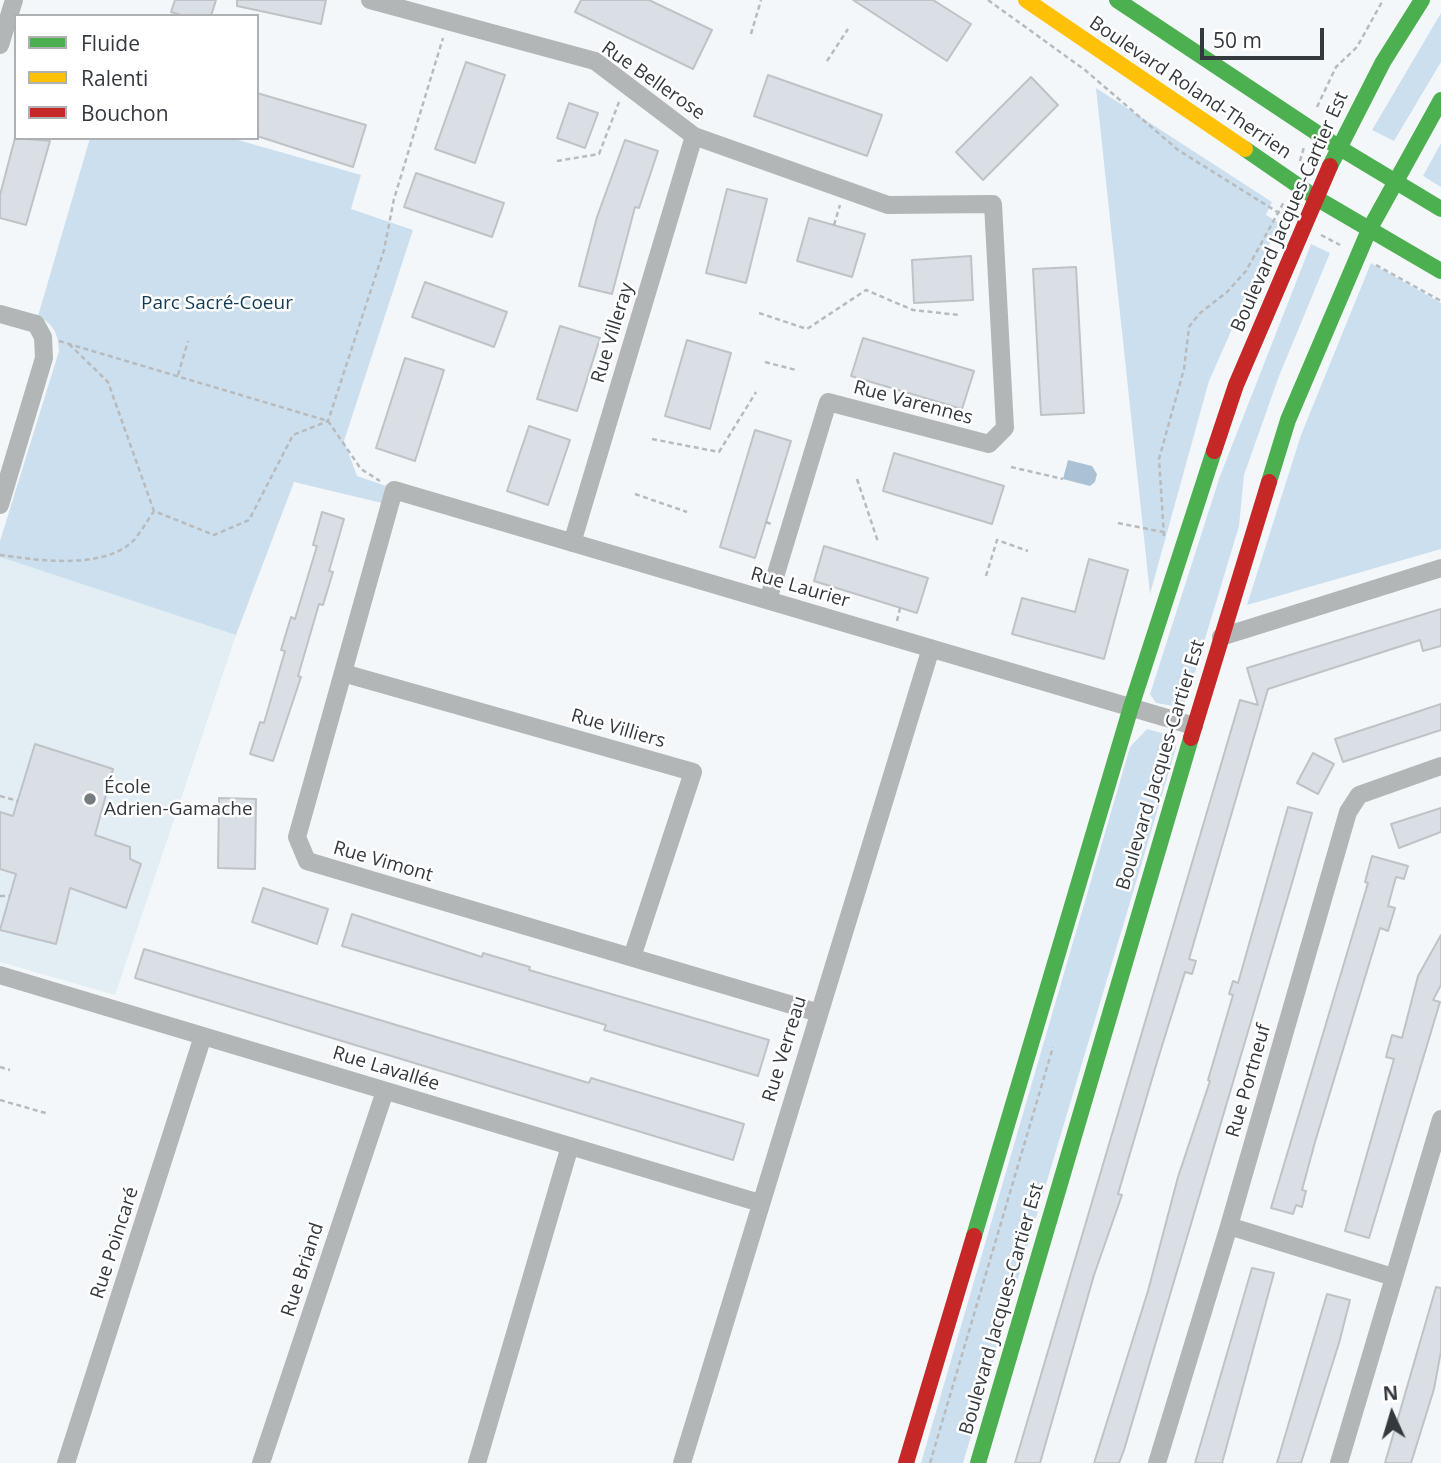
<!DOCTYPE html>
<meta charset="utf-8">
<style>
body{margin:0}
#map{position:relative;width:1441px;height:1463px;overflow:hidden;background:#f4f7fa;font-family:"Open Sans",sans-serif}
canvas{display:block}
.legend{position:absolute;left:14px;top:14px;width:245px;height:126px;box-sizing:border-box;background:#fff;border:2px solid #aeb0b2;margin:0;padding:9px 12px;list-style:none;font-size:21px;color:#34393e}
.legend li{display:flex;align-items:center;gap:14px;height:35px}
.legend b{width:35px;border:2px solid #aeb0b2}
.north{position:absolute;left:1357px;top:1379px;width:70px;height:70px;-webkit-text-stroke:5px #fff;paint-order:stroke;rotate:356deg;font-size:19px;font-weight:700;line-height:28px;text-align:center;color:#34393e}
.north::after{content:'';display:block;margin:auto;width:24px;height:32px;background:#34393e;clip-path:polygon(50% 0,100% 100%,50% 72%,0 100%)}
.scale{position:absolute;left:1200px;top:28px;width:124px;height:32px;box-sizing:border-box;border:4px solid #34393e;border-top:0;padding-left:9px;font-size:21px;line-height:24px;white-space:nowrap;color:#34393e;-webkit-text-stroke:5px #fff;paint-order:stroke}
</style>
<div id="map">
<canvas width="1441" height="1463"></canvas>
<ul class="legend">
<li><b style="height:9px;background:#4caf50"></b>Fluide</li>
<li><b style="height:9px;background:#ffc107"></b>Ralenti</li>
<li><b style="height:9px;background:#c62828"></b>Bouchon</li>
</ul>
<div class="north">N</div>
<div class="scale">50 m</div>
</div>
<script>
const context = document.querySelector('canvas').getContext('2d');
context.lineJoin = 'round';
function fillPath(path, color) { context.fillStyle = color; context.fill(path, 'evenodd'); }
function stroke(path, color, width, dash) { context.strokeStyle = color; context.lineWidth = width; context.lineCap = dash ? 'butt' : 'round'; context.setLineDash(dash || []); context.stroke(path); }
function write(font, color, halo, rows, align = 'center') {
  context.font = font + ' "Open Sans",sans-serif'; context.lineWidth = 5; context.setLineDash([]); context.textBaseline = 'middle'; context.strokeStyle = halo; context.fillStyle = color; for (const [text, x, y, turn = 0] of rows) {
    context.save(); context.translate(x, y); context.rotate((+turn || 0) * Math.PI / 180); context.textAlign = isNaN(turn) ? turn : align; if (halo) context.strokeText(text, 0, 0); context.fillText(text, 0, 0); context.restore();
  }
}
fillPath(new Path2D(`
 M0 557 236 635 115 995 0 962Z`), '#e2edf4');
fillPath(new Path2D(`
 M1441 13V62L1394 141 1372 130Z
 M1096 88 1272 202 1266 215 1279 223 1209 381 1150 594Z
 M90 138H231L361 175 351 209 413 230 344 441 357 476 386 486 382 503 294 482 236 635 0 557V541L59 351C58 333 54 325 38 316Z
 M1441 143V187L1423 176Z
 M1311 244 1330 253 1279 376 1244 475 1239 526 1187 699 1180 707 1156 703 1150 694 1220 476Z
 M1371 263 1441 303V549L1247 605 1301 435Z
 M1147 729 1173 736 1176 748 963 1463H921L1130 747Z`), '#ccdfee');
fillPath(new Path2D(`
 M1068 460 1092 466 1097 474 1095 482 1090 486 1063 479Z`), '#aac2d4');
const building = new Path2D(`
 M175 0H216L211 16H184L171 12Z
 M237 0H326L321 24 237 6Z
 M581 0H649L712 30 693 69 575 12Z
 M853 0H933L971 24 947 61Z
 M466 62 505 75 475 163 435 149Z
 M768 75 882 115 867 156 754 116Z
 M1031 77 1058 105 983 180 956 152Z
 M257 93 366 125 353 167 257 136Z
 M569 103 598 113 585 148 557 138Z
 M15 138 50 141 26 225 0 218V195Z
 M625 140 658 151 639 208 635 207 612 294 579 286 597 217Z
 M416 173 504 203 492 237 404 207Z
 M727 189 767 199 746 283 706 273Z
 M809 218 865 234 852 277 797 261Z
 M971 256 973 300 914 303 912 260Z
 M1076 267 1084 413 1041 415 1033 269Z
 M425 282 507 312 494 347 412 317Z
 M560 326 600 338 577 411 537 399Z
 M863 338 974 371 962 409 851 376Z
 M687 340 731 353 710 429 665 416Z
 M405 358 444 370 415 461 376 448Z
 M529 426 570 440 548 505 507 491Z
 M755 430 791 441 755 558 720 547Z
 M894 453 1004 486 992 524 883 491Z
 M322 512 344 519 329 571 333 572 323 605 319 604 298 676 301 677 273 761 250 754 260 722 264 723 285 651 281 650 291 617 295 619 317 546 313 545Z
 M824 546 928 578 917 613 814 581Z
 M1089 559 1128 570 1104 659 1012 634 1022 598 1075 612Z
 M1441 609V646L1423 651 1420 640 1268 689 1189 959 1196 961 1192 974 1185 972 1157 1062 1118 1194 1122 1195 1094 1275 1040 1463H1015L1240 700 1258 705 1247 668Z
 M1441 704V730L1343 762 1335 739Z
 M35 744 113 769 95 835 130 847V859L141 864 126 908 70 888 56 944 0 930 16 874 0 869V812L13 816Z
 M1313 753 1334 764 1318 794 1297 783Z
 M219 798 256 799 255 869 218 868Z
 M1288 807 1312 813 1292 883 1124 1450 1119 1463H1094L1148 1291 1178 1177 1210 1081 1208 1080 1233 995 1229 994 1233 981 1238 983Z
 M1441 808V832L1399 848 1391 824Z
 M1372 856 1408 866 1404 879 1396 877 1388 906 1395 908 1388 931 1380 928 1315 1142 1302 1190 1306 1191 1302 1207 1296 1205 1293 1214 1271 1208 1368 883 1365 882Z
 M263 888 328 909 317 944 252 922Z
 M352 914 482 957 483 953 530 967 529 970 769 1040 758 1076 604 1030 606 1025 342 946Z
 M1441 935V985L1433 1000 1440 1002 1369 1238 1345 1231 1394 1059 1386 1057 1392 1035 1402 1038 1418 976Z
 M144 949 589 1083 591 1078 744 1124 733 1160 135 978Z
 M1252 1268 1274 1273 1227 1445 1222 1463H1195Z
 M1436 1287 1441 1288V1351L1434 1389 1411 1463H1385Z
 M1327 1294 1350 1300 1339 1343 1301 1463H1277Z`);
fillPath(building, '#d9dfe4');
stroke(building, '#bfc3c6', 2);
stroke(new Path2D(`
 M988 0 1085 70 1178 150 1287 218
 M751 34 761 0
 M827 61 848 29
 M1317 107 1336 67 1357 47 1383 0
 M557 161 599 154 619 102
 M1300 161 1304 147
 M834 225 840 205
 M1321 235 1340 245
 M1376 265 1441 301
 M759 313 807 329 866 290 913 310 959 315
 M59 341 328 421 361 469 380 481
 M69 344 108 382 154 511 214 535 249 520 293 435 328 421 384 250 394 199 443 38
 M765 362 796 370
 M178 375 188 341
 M652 439 719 452 756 392
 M1011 467 1063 479
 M857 479 878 542
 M635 494 687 512
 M766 522 773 525
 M1118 523 1163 532
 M1164 536 1159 459 1184 369 1189 327 1199 314 1227 292 1246 271 1285 200
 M0 555C37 560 101 570 132 542 140 534 147 521 154 511
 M986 576 997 540 1028 551
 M897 621 900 608
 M0 796 18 801
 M0 896H9
 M0 1067 10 1070
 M0 1100 49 1114
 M930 1463 1053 1047`), '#b8bbbd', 2.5, [5, 3.5]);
stroke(new Path2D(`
 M370 0 595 61 694 136 888 205 993 204 1005 428 989 444 828 402 768 600
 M0 45 14 0
 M0 314 36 324 43 337 44 358 0 505
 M572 543 694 136
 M1221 637 1441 568
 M343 673 693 772 632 957
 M0 975 760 1203
 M819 1013 307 861 297 837 394 490 1194 726
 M1229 1226 1393 1277
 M66 1463 203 1036
 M261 1463 385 1091
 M477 1463 570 1146
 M682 1463 931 648
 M1157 1463 1229 1226 1348 812 1359 795 1441 766
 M1339 1463 1441 1119`), '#b3b6b7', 18);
stroke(new Path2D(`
 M1117 0 1338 147 1441 209
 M1245 149 1316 198 1441 271
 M1330 166 1383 62 1422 0
 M1269 482 1288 420 1369 230 1441 100
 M974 1236 1131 707 1214 451
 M978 1463 1191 738`), '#4caf50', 16);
stroke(new Path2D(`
 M1026 0 1245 149`), '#ffc107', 16);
stroke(new Path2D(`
 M1214 451 1236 385 1330 166
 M1191 738 1269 482
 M906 1463 974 1236`), '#c62828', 16);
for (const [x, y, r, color] of [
 [90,799,7,"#777c80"]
]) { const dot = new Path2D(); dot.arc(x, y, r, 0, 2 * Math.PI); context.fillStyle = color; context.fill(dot); stroke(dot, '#fff', 2.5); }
write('19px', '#34393e', '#fff', [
 ["Rue Bellerose",653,81,35],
 ["Boulevard Roland-Therrien",1190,88,34],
 ["Boulevard Jacques-Cartier Est",1290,212,-66],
 ["Rue Villeray",613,333,-73],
 ["Rue Varennes",913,403,15],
 ["Rue Laurier",800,588,16],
 ["Rue Villiers",618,729,16],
 ["Boulevard Jacques-Cartier Est",1161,765,-73],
 ["Rue Vimont",383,862,16],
 ["Rue Verreau",785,1049,-73],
 ["Rue Lavallée",386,1069,17],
 ["Rue Portneuf",1249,1081,-74],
 ["Rue Poincaré",115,1243,-72],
 ["Rue Briand",303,1270,-72],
 ["Boulevard Jacques-Cartier Est",1002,1309,-74]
]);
write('19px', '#113a54', '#fff', [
 ["Parc Sacré-Coeur",217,304]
]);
write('19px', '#34393e', '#fff', [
 ["École",104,788],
 ["Adrien-Gamache",104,810]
], 'left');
</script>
